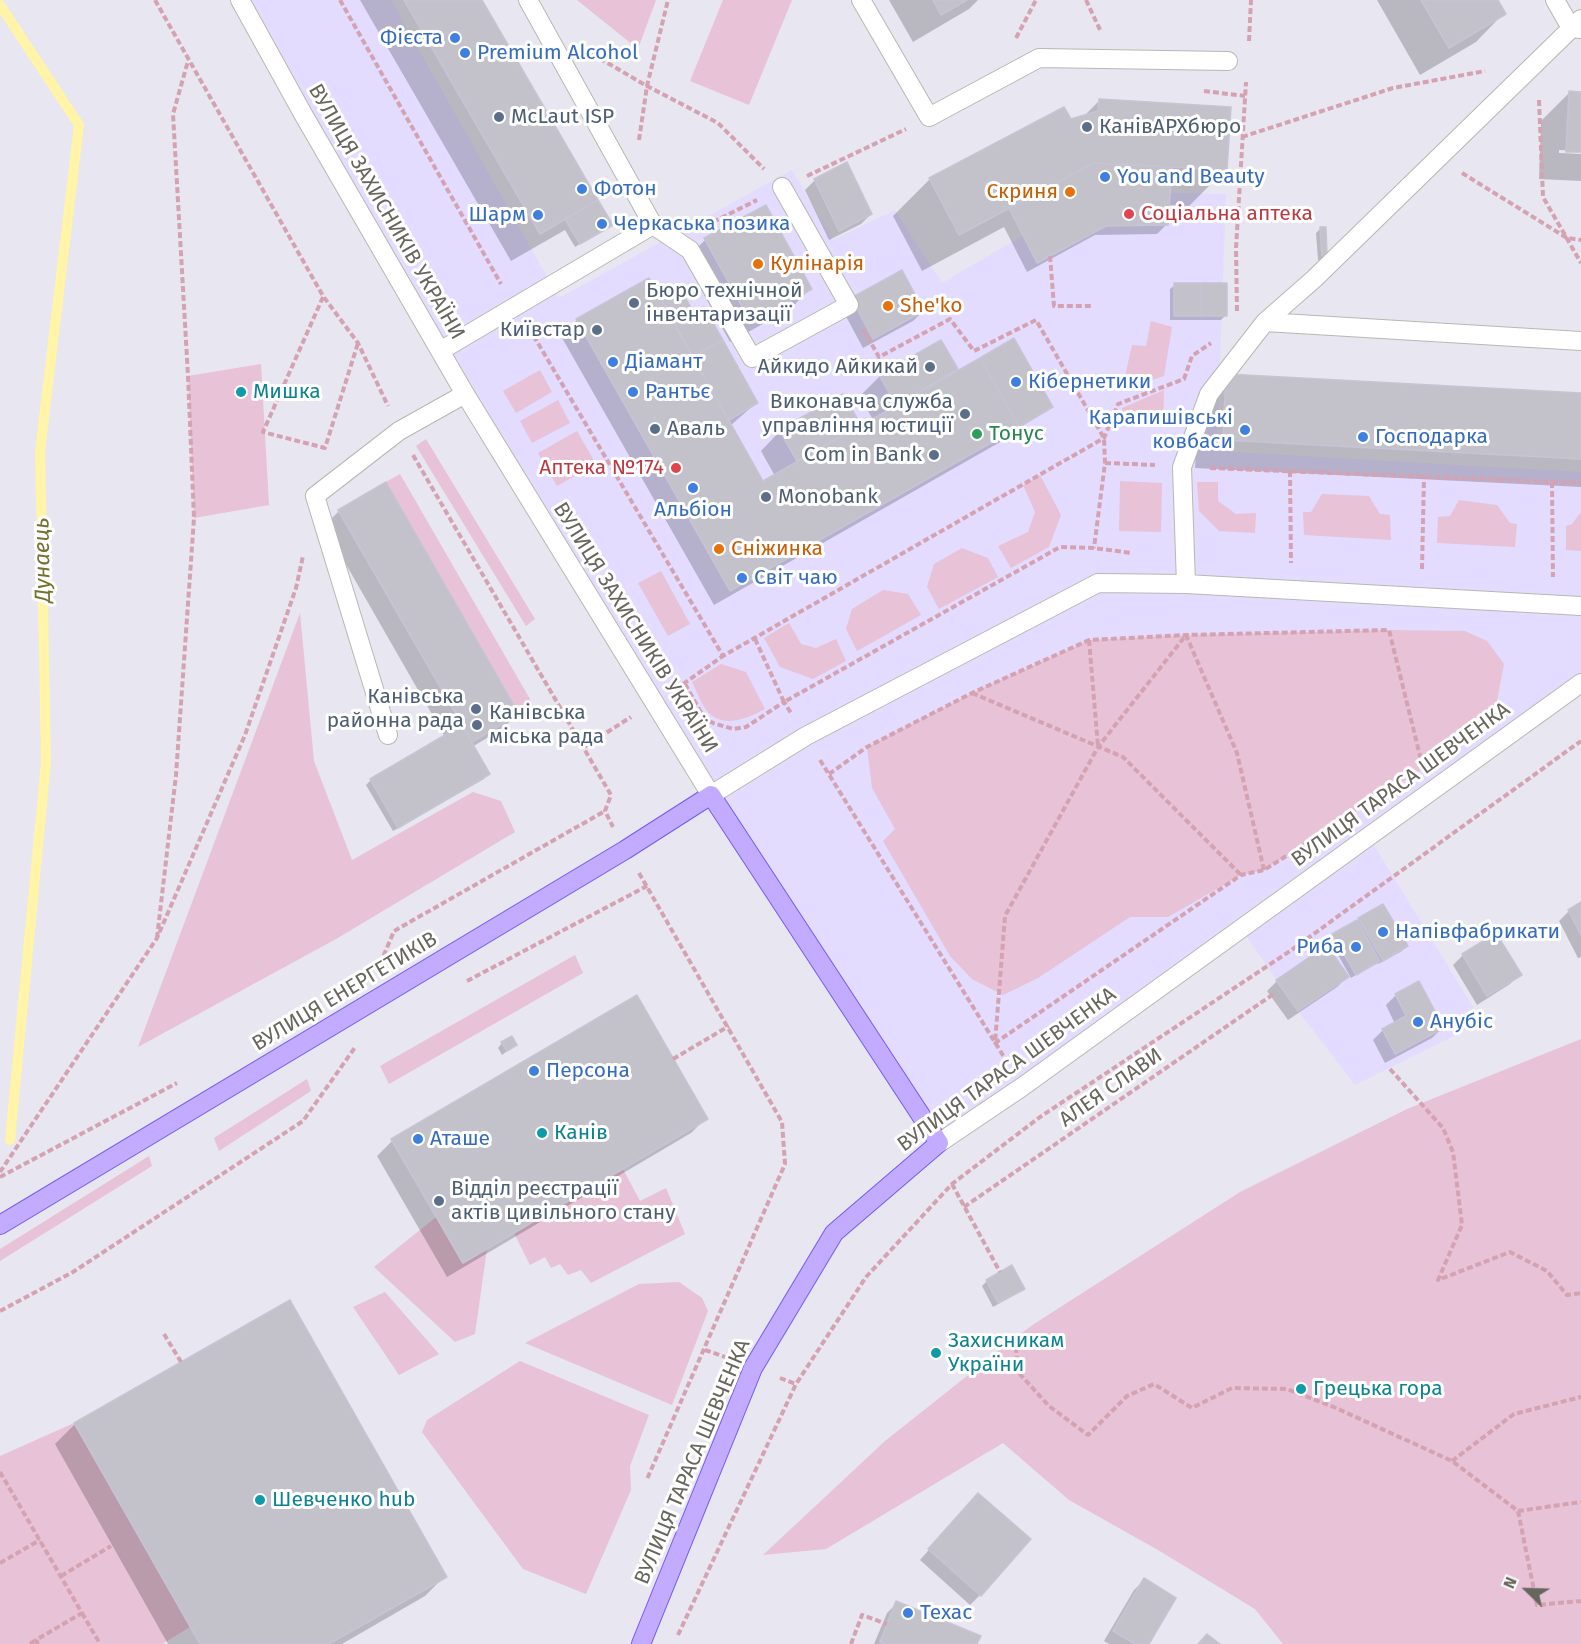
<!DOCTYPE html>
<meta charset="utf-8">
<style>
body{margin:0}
#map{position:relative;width:1581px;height:1644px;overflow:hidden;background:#e8e6f0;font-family:"Fira Sans",sans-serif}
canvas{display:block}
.north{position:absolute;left:1497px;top:1560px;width:60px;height:60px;-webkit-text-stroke:4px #fff;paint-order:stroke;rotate:293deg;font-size:16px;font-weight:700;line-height:24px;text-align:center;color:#67665d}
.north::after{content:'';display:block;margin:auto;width:21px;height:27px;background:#67665d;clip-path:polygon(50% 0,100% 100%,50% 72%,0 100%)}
</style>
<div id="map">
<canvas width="1581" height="1644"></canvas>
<div class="north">N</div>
</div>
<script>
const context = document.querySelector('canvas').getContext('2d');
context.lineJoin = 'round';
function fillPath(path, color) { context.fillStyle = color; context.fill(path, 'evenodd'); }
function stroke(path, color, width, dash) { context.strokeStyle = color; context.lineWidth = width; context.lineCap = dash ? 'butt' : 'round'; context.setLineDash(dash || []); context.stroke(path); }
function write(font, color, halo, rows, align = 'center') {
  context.font = font + ' "Fira Sans",sans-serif'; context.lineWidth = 6; context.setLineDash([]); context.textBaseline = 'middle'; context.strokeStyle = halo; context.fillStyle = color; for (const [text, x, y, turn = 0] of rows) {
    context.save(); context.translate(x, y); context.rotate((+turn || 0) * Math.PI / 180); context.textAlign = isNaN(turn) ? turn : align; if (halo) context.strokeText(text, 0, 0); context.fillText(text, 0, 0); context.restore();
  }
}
fillPath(new Path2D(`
 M240 0H391L559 298 792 170 833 240 895 210 942 283 1099 191 1226 194 1217 451 1581 472V683L1369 837 1482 1022 1355 1085 1298 1011 1241 928 939 1143 711 795Z`), '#e3dcfe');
fillPath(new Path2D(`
 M577 0H656L638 49Z
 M723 0H792L749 105 690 81Z
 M1151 321 1172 327 1164 376 1122 390 1132 345 1146 346Z
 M261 364 269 505 194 518 188 376Z
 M540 370 552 392 516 413 503 391Z
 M1164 390 1163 424H1122V408Z
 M558 400 570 423 532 443 520 421Z
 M577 431 596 464 557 486 538 453Z
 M426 439 535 619 526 626 416 446Z
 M400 474 534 706 519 714 386 482Z
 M1040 475 1061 515 1049 547 1011 568 998 546 1028 532 1035 512 1023 485Z
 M1120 481 1162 483 1161 532 1119 531Z
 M1197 482H1218V501L1236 514 1256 513 1255 533 1219 531 1199 511Z
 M1322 494 1369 496 1380 514 1390 515 1391 540 1304 535 1303 512H1311Z
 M1459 500 1497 505 1510 523 1517 524 1515 547 1437 543 1438 517 1450 516Z
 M1581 512V551L1566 550V526L1572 524Z
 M962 548 988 558 998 577 939 609 927 587 934 564Z
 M661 571 690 624 668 636 638 583Z
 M883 590 908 594 921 615 857 651 846 629 852 609Z
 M300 613 314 761 352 860 473 792 501 801 515 832 336 939 138 1047Z
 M789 623 801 644 816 648 836 639 846 661 813 679 780 667 764 638Z
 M1388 630 1465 631 1487 641 1504 664 1497 701 1481 722 1445 755 1264 870 1241 875 1168 917H1130L1038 978 1003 995 972 979 950 956 883 841 895 829 872 788 867 747 972 693 1089 640 1186 635Z
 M721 664 746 672 765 709C748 718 725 729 708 712 701 704 697 692 692 682Z
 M575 955 583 973 389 1084 380 1066Z
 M1581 1039V1644H1283L1255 1609 1158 1550 1069 1500 1003 1443 826 1549 763 1555 885 1441 1015 1338 1034 1324 1240 1192 1407 1109Z
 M307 1079 311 1091 219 1151 214 1138Z
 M149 1156 152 1166 0 1261V1249Z
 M623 1169 640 1201 666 1188 685 1234 591 1283 581 1270 568 1275 560 1264 551 1268 545 1257 530 1265 514 1233Z
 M436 1217 462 1263 487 1249 475 1334 455 1342 374 1267Z
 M679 1282 702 1298 708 1311 672 1405 525 1343 639 1284Z
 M385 1292 439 1354 399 1375 353 1307Z
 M520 1361 649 1415 630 1466 631 1490 586 1594 523 1569 422 1432 427 1420Z
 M74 1423 190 1627 162 1644H0V1456Z`), '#e8c2d7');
fillPath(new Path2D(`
 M360 0H480L611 225 575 247 565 230 511 261Z
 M889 0H978L969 9 913 42Z
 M1377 0H1496L1504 13 1476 42 1420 75Z
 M1569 93H1581V151L1559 150V153L1581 154V181L1539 179 1541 121Z
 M1100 100 1226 169 1189 206 1168 205 1167 224 1157 234 1095 235 1027 272 1004 227 922 271 893 216 930 179 1083 117Z
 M847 164 871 214 861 224 829 240 805 190 815 180Z
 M1321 228 1326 256 1321 260H1318L1316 233Z
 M705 240 810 289 790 309 730 342 685 260Z
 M901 272 923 311 913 321 863 348 842 309Z
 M648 280 659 299 693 315 704 309 756 403 730 426 763 483 775 476 761 451 780 431 860 425 855 429 873 420 860 396 880 376 956 369 951 375 1052 407 1047 411 1012 431 1002 441 714 605 561 336 576 321Z
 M1175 285 1225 316 1221 320H1170V289Z
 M1227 375 1581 394V487L1195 468 1199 403Z
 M339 511 517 714 502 729 472 747 488 774 484 779 393 831 366 785 371 780 445 737 324 526Z
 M1581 904V957L1578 958 1559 921 1569 911Z
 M1359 920 1406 946 1402 951 1378 964 1376 962 1351 978 1329 939Z
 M1463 955 1520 974 1510 984 1477 1005 1453 965Z
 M1347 977 1337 987 1288 1020 1267 991 1277 981Z
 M1396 995 1442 1028 1432 1038 1385 1063 1373 1040 1383 1030 1395 1024 1386 1005Z
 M636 997 706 1118 691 1133 447 1277 377 1156 392 1141Z
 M502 1043 515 1045 502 1055 498 1048Z
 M987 1281 1023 1289 1018 1293 993 1307 982 1286Z
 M75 1424 445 1576 425 1596 342 1644H168L55 1444Z
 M969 1504 980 1595 970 1605 920 1560Z
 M1144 1580 1147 1644H1109L1104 1641 1134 1590Z
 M897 1603 976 1644H874L887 1613Z`), '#0003');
stroke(new Path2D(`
 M0 5 79 125 40 451 46 762 10 1140`), '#fff4a7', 10);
const building = new Path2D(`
 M404 0H482L598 200 540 234Z
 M933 0H967L941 15Z
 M1421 0H1498L1506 14 1449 48Z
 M1569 91 1581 92V152H1566Z
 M1099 99 1231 107 1227 170 1094 163 959 235 929 178 1064 107 1071 119 1098 111Z
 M847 162 872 214 839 231 814 179Z
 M1094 163 1172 167 1168 225 1106 226 1037 263 1009 208Z
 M598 200 613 225 580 244 565 219Z
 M766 205 812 289 751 323 704 238Z
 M1320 227H1326L1327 256H1322Z
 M902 270 924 311 873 339 851 298Z
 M649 278 763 481 980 358 1019 427 730 591 576 319Z
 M1174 283H1201V316H1174Z
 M1201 283H1227V316H1201Z
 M679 286 694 313 674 324 659 297Z
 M704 307 723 340 693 357 674 324Z
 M1014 338 1053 407 1019 427 980 358Z
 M723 340 758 403 729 420 693 357Z
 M941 340 958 369 896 405 879 375Z
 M1226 374 1581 393V459L1223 440Z
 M843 394 861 425 797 461 779 430Z
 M386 482 519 714 472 742 338 510Z
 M462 725 490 774 398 828 370 779Z
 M1581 902V935L1568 910Z
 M1383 904 1408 946 1383 961 1358 918Z
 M1357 920 1380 961 1356 975 1332 934Z
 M1496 933 1522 975 1487 996 1462 954Z
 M1327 945 1349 977 1298 1011 1276 980Z
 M1419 981 1444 1028 1395 1054 1382 1029 1406 1016 1395 994Z
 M637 995 708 1119 463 1263 391 1139Z
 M512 1036 517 1045 507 1051 501 1042Z
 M1012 1265 1025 1289 998 1303 986 1280Z
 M290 1300 447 1577 329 1644H200L74 1423Z
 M978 1493 1031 1539 981 1596 928 1549Z
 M1144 1578 1176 1598 1149 1644H1135L1113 1631Z
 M896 1601 981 1636 977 1644H884L880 1642Z
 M1207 1634 1220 1644H1198Z`);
fillPath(building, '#c3c2cb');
stroke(building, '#c6c4d5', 1.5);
const minor = new Path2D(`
 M240 0 303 114 465 394 711 795 806 736 1098 583 1186 584 1581 606
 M861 0 929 117 1039 58 1228 61
 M1555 0 1571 28 1581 29
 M653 225 690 250 752 358 849 305 782 187
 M1265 322 1314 279 1581 19
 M440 351 653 225 528 0
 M1186 584 1182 467 1209 394 1265 322 1581 341
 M388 735 315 496 399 431 465 394
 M939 1143 1022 1087 1581 683`);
const major = new Path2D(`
 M0 1225 625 850 711 795 939 1143 834 1233 753 1368 641 1644`);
stroke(minor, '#b8b8b1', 20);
stroke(major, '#735af4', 20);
stroke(new Path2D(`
 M155 0 323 296 358 343 388 406
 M340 0 501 284
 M1086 0 1101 32
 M1016 38 1036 0
 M1249 41 1251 0
 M592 54 647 86 718 123 764 169
 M1204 91 1245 96
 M1539 100 1543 197 1581 263
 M1242 137 1393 88 1485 71
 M639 140 647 86 668 0
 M1462 173 1567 238 1581 240
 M807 176 906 129
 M705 226 757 200
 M1050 256 1054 306H1091
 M323 297 263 432 325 448 358 343
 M1237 311 1236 248 1246 82
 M529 328 723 656 1104 438 1118 404 1184 379 1192 356 1211 343
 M863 329 879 357 950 319 974 351 1036 320 1104 438 1105 463 1094 548
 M413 455 611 795 605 811 613 827
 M1105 463 1155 465
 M1210 468 1581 483
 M1290 471 1291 563
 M1552 482 1553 577
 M1422 569 1424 477
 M755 639 784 702 1060 547 1094 548 1132 553
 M1089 640 1098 746
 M683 684 723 656
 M685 684 704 718 713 723 733 729 746 727 784 702 791 713
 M972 693 1123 757 1241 875
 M584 747 631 717
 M820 760 1009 1065
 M829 774 867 747 972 693 1089 640 1186 635 1389 630 1422 764
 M1264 870 1237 753 1186 635 1098 747 1005 916 995 1043 1241 875 1264 870 1310 841
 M639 873 782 1122 785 1164 647 1479
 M157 938 176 775 194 518 188 376 173 114 188 61
 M380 964 394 931 605 811
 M467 981 647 886
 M673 1059 729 1026
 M1390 1069 1443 1128 1453 1152 1462 1225 1438 1280 1510 1252 1547 1271 1567 1295 1581 1293
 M0 1172 157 938 245 735 296 588 303 556
 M0 1177 177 1083
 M952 1184 1000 1272
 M964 1207 1275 993
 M0 1311 73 1272 303 1121 356 1046
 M164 1334 181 1362
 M1015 1338 1018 1372 1049 1406 1088 1435 1127 1396 1154 1384 1192 1408 1232 1388 1287 1389 1336 1408 1452 1461 1518 1511 1581 1502
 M705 1350 728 1358
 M780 1378 796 1384
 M1452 1461 1514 1414 1581 1397
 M0 1472 82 1613 36 1640 38 1644
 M1518 1511 1537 1605 1581 1601
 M0 1563 40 1540
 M61 1576 111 1546
 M82 1613 100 1644
 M678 1635 796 1384 866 1277 952 1184 1040 1117 1290 951 1581 741
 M30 1644 36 1640
 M851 1644 862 1615 887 1624`), '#d5a2b1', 4, [6, 3]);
stroke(minor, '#fff', 18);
stroke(major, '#c3acff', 18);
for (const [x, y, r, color] of [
 [455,38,6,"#3f7fe0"],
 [465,53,6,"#3f7fe0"],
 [499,117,6,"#5c6f8a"],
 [1087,127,6,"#5c6f8a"],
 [1105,177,6,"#3f7fe0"],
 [582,189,6,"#3f7fe0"],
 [1070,192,6,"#e8710a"],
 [1129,214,6,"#e0444e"],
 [538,215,6,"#3f7fe0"],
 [602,224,6,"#3f7fe0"],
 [758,264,6,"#e8710a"],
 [634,303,6,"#5c6f8a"],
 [888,306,6,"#e8710a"],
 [597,330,6,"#5c6f8a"],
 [613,362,6,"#3f7fe0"],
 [930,367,6,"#5c6f8a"],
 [1016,382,6,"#3f7fe0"],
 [241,392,6,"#0f9aa8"],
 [633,392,6,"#3f7fe0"],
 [965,414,6,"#5c6f8a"],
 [655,429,6,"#5c6f8a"],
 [1245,430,6,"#3f7fe0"],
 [977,434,6,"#2e9e5b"],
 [1363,437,6,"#3f7fe0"],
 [934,455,6,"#5c6f8a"],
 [676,468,6,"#e0444e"],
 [693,488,6,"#3f7fe0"],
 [766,497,6,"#5c6f8a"],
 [719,549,6,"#e8710a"],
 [742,578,6,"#3f7fe0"],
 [476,709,6,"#5c6f8a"],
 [477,725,6,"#5c6f8a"],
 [1383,932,6,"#3f7fe0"],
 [1356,947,6,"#3f7fe0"],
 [1418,1022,6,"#3f7fe0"],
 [534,1071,6,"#3f7fe0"],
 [542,1133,6,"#0f9aa8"],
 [418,1139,6,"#3f7fe0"],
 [439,1201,6,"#5c6f8a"],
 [936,1353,6,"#0f9aa8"],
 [1301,1389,6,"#0f9aa8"],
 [260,1500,6,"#0f9aa8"],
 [908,1613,6,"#3f7fe0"]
]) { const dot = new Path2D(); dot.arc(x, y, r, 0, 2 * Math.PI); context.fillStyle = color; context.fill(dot); stroke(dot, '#fff', 2); }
write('21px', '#366cbe', '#fff', [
 ["Фієста",443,38,"right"],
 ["Premium Alcohol",477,53],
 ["You and Beauty",1117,177],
 ["Фотон",594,189],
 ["Шарм",526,215,"right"],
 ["Черкаська позика",614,224],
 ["Діамант",625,362],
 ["Кібернетики",1028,382],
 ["Рантьє",645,392],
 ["Карапишівські",1233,418,"right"],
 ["ковбаси",1233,442,"right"],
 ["Господарка",1375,437],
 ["Альбіон",693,510,"center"],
 ["Світ чаю",754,578],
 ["Напівфабрикати",1395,932],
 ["Риба",1344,947,"right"],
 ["Анубіс",1430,1022],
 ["Персона",546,1071],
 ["Аташе",430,1139],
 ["Техас",920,1613]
], 'left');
write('21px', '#4e5e75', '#fff', [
 ["McLaut ISP",511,117],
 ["КанівАРХбюро",1099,127],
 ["Бюро технічной",646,291],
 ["інвентаризації",646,315],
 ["Київстар",585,330,"right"],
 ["Айкидо Айкикай",918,367,"right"],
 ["Виконавча служба",953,402,"right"],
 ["управління юстиції",953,426,"right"],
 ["Аваль",667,429],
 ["Com in Bank",922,455,"right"],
 ["Monobank",778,497],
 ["Канівська",464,697,"right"],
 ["районна рада",464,721,"right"],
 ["Канівська",489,713],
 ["міська рада",489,737],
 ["Відділ реєстрації",451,1189],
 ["актів цивільного стану",451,1213]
], 'left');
write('21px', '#c56008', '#fff', [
 ["Скриня",1058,192,"right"],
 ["Кулінарія",770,264],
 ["She'ko",900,306],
 ["Сніжинка",731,549]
], 'left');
write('21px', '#67665d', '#fff', [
 ["ВУЛИЦЯ ЗАХИСНИКІВ УКРАЇНИ",386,212,60],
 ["ВУЛИЦЯ ЗАХИСНИКІВ УКРАЇНИ",635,628,58],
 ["ВУЛИЦЯ ТАРАСА ШЕВЧЕНКА",1401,785,-36],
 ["ВУЛИЦЯ ЕНЕРГЕТИКІВ",345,992,-31],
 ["ВУЛИЦЯ ТАРАСА ШЕВЧЕНКА",1007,1070,-36],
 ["АЛЕЯ СЛАВИ",1111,1088,-35],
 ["ВУЛИЦЯ ТАРАСА ШЕВЧЕНКА",693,1462,-67]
]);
write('21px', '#be3a42', '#fff', [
 ["Соціальна аптека",1141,214],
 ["Аптека №174",664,468,"right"]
], 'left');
write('21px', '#0d838f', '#fff', [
 ["Мишка",253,392],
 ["Канів",554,1133],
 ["Захисникам",948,1341],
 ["України",948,1365],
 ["Грецька гора",1313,1389],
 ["Шевченко hub",272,1500]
], 'left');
write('21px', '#27864d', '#fff', [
 ["Тонус",989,434]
], 'left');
write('italic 22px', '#75712e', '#fff', [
 ["Дунаець",43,560,-91]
]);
</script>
